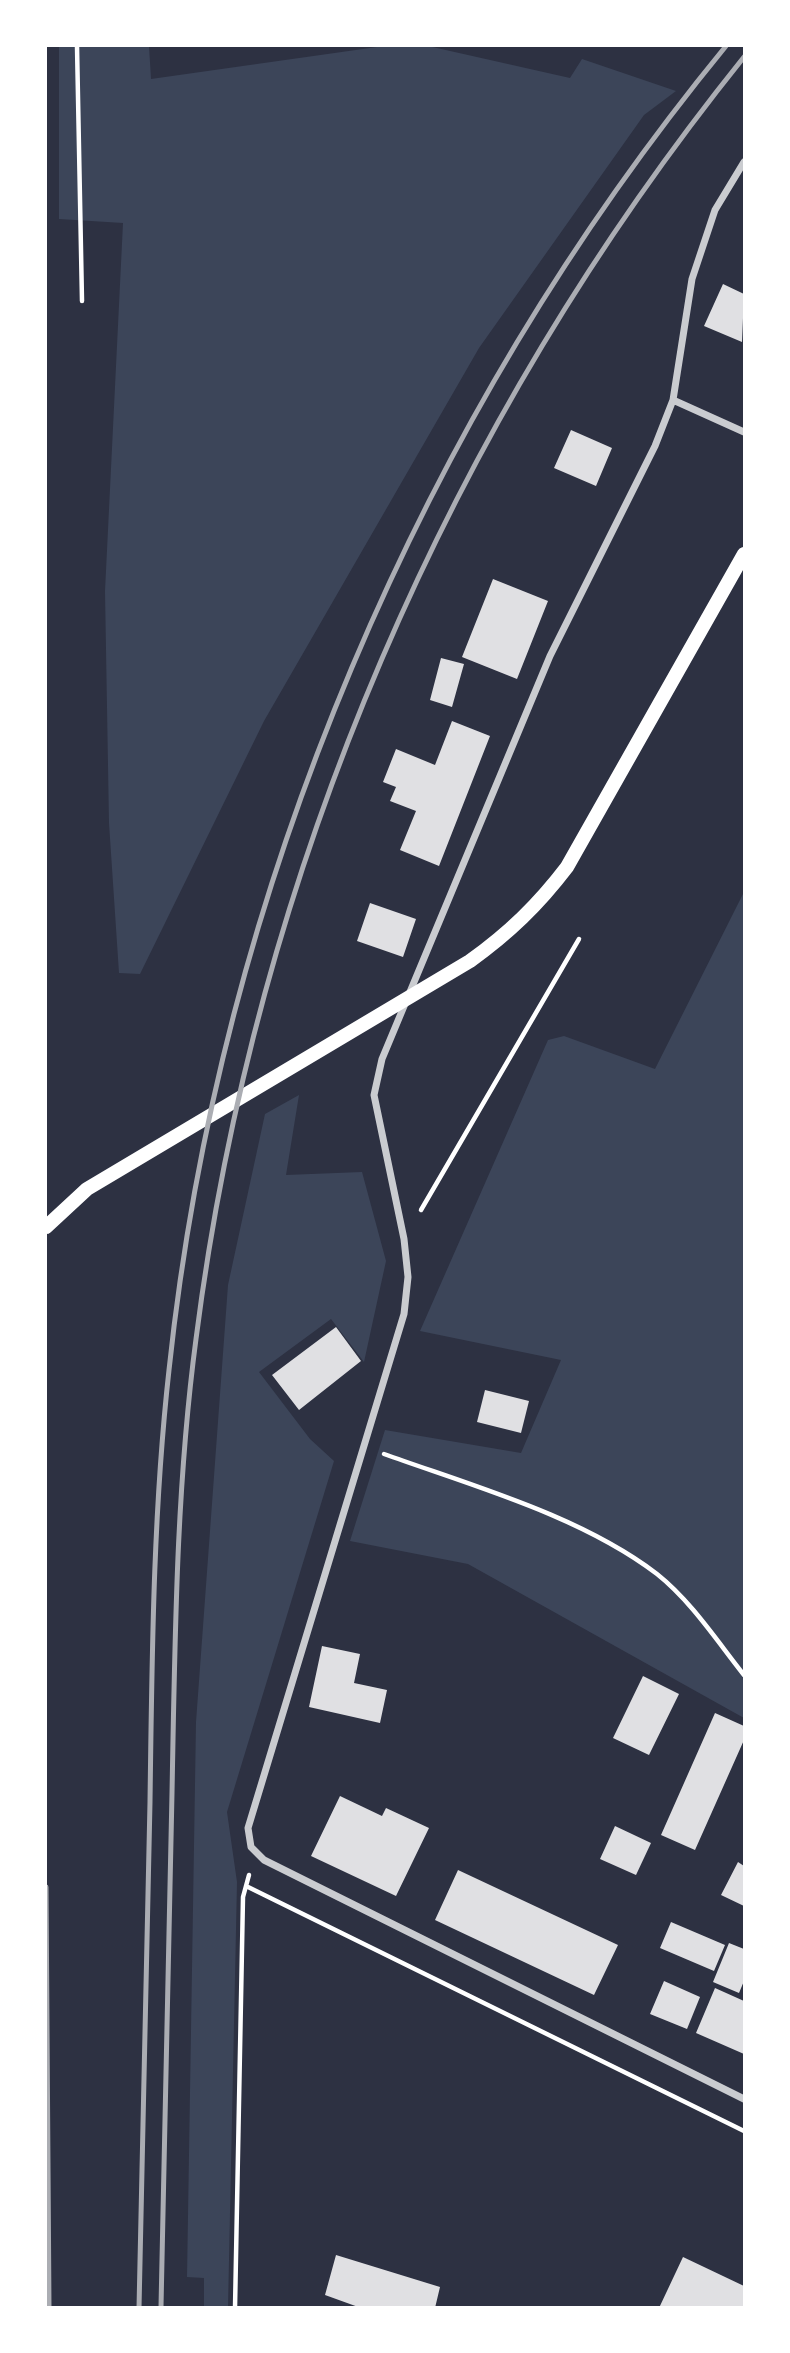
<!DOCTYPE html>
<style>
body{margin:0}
#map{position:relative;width:790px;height:2353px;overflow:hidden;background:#2d3142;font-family:Commissioner,sans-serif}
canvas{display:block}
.frame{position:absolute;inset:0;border:47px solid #fff;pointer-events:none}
</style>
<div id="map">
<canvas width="790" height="2353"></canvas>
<div class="frame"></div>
</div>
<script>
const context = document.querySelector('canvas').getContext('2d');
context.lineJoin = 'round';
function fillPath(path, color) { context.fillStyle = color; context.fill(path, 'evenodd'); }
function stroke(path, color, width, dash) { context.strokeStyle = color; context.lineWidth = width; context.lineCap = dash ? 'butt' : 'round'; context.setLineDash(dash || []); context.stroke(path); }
fillPath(new Path2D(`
 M59 46H149L151 79 384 46H428L570 78 582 59 676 91 644 115 479 348 264 721 140 974 119 973 109 823 105 591 123 223 59 219Z
 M744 892V1718L468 1564 350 1541 385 1430 521 1453 561 1360 420 1331 548 1040 564 1036 655 1069Z
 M299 1095 286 1175 362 1172 386 1261 364 1362 331 1319 259 1372 310 1439 334 1461 227 1812 237 1882 228 2307H204V2278L187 2277 196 1722 228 1285 265 1114Z`), '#3c4559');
fillPath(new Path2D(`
 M723 284 744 294 742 342 704 326Z
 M571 430 612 448 596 486 554 468Z
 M493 579 548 601 517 679 462 657Z
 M441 658 464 664 452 707 430 700Z
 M452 721 490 736 439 866 400 850 416 811 390 801 396 787 383 782 396 749 435 765Z
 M370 903 416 919 403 957 357 941Z
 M336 1327 361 1361 299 1410 272 1375Z
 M485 1390 529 1401 521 1433 477 1422Z
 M322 1646 360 1654 354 1683 387 1690 380 1723 309 1707Z
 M643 1676 679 1694 649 1755 613 1738Z
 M715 1713 744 1726V1740L695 1850 661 1835Z
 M340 1796 382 1816 386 1808 429 1828 396 1896 311 1856Z
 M615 1826 651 1843 636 1875 600 1859Z
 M738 1862 744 1866V1906L721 1895Z
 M458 1870 618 1945 594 1995 435 1920Z
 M671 1922 725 1945 714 1971 660 1948Z
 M729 1943 744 1949V1981L739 1993 713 1982Z
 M664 1981 700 1997 687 2029 650 2014Z
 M715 1988 744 2001V2054L696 2033Z
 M336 2255 440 2287 435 2308H361L325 2295Z
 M683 2257 744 2286V2308H659Z`), '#e0e0e3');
stroke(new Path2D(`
 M77 46 82 301
 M421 1210 579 939
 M384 1454C473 1486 581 1516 657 1574 691 1601 717 1641 744 1675
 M246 1886 744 2131
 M235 2308 243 1897 249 1875`), '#fff', 4.5);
stroke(new Path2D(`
 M744 162 715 210 692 279 673 400 655 446 550 656 382 1059 374 1095 404 1239 408 1277 404 1314 248 1828 251 1847 264 1860 744 2099
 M673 400 744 432`), '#caccd0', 7);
stroke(new Path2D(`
 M46 1227 87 1189 470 961C509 933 538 905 567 867L744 554`), '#fff', 14);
stroke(new Path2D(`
 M46 1887 49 2308
 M139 2308C142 2139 147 1971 150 1802 152 1658 153 1513 169 1370 220 889 420 419 726 46
 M161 2308C164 2136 168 1964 172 1793 175 1641 176 1489 196 1339 256 869 448 425 744 57`), '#abadb3', 5);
</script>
